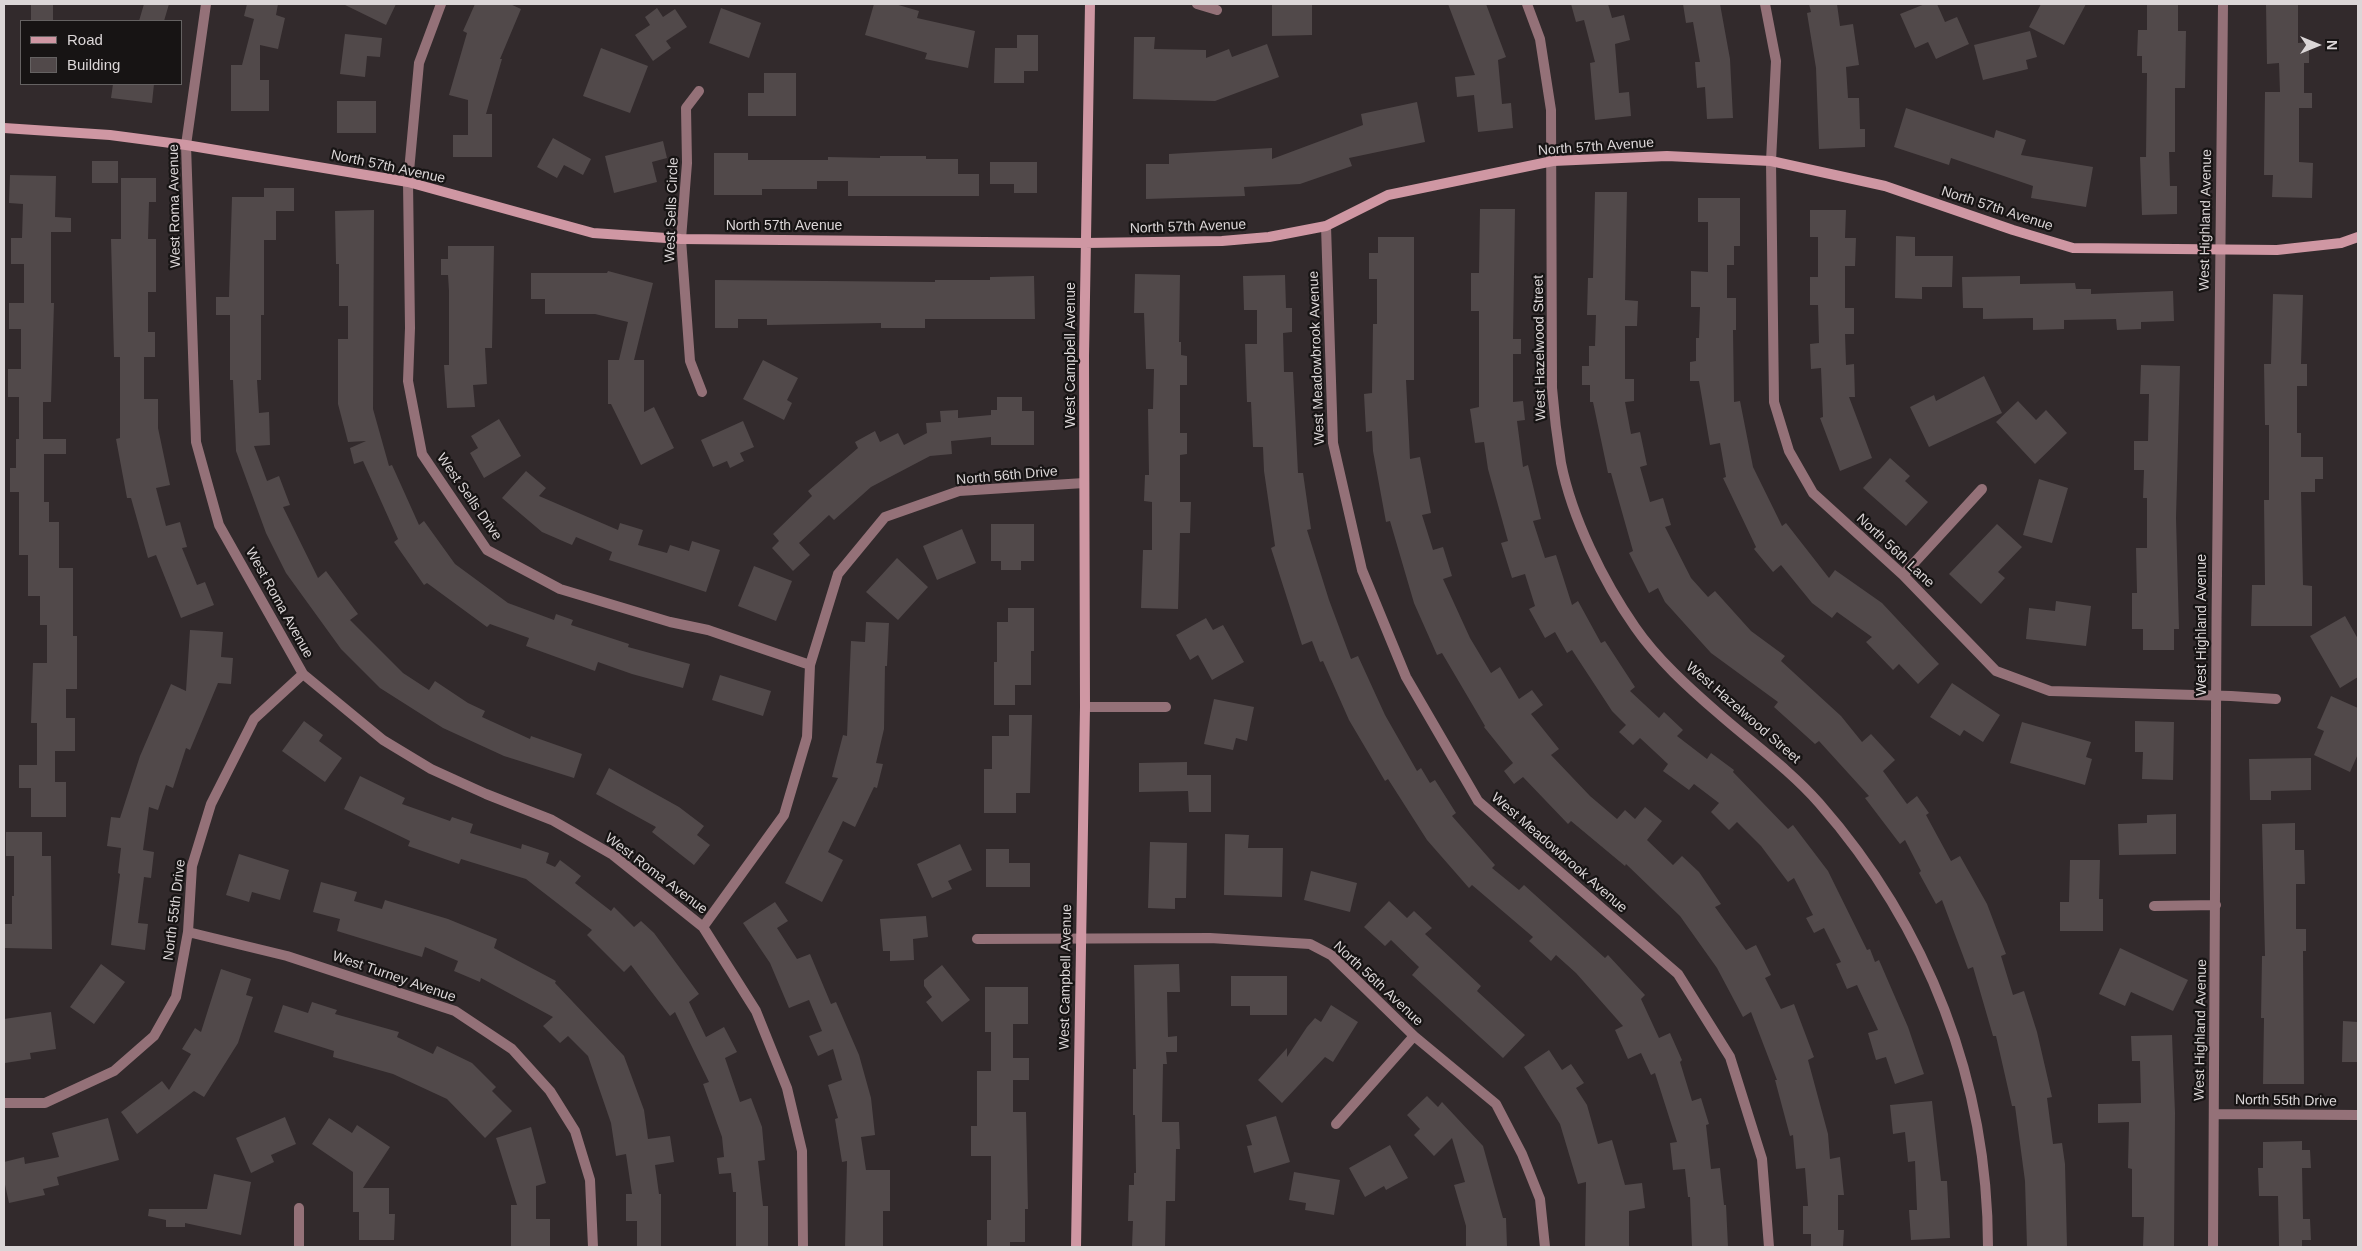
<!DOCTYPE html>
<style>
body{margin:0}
#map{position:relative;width:2362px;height:1251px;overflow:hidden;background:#322a2c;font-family:Arial,sans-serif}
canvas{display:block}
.frame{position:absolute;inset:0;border:5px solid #dbd6d7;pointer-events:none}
.legend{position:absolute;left:20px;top:20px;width:162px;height:65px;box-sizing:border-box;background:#171414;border:1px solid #656262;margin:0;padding:6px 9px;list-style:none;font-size:15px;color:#dbd6d7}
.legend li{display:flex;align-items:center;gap:10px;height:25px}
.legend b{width:25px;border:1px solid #656262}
.north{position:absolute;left:2292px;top:20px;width:50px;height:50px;-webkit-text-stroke:4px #171414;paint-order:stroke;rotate:90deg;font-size:14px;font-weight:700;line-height:20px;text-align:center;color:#dbd6d7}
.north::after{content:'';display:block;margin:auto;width:18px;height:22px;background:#dbd6d7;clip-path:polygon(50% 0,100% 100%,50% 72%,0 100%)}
</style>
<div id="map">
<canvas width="2362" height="1251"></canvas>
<div class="frame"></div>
<ul class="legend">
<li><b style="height:6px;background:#cf97a3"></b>Road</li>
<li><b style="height:14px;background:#51494a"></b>Building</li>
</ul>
<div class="north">N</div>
</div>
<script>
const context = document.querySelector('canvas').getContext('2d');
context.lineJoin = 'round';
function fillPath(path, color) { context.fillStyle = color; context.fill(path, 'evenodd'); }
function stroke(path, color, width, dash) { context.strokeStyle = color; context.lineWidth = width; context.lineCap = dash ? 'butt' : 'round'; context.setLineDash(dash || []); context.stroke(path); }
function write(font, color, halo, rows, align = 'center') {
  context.font = font + ' Arial,sans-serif'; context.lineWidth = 4.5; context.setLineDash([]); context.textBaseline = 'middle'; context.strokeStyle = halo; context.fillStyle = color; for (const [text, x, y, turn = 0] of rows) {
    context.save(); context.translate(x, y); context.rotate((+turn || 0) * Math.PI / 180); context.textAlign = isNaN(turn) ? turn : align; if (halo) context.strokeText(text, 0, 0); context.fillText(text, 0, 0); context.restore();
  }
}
fillPath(new Path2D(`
 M31 4H53V21H31Z
 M144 4H169L164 21H139Z
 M247 4H278L276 15 285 18 278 49 260 45V80H269V111H231V65H242L254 19 244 16Z
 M343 4H396L386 25Z
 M475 4H510L521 9 500 59H502L486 114H492V157H453V135H468V100L449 95 467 33 463 31Z
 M874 4H895L919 11 917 18 975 31 968 68 925 59 927 53 865 35Z
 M1272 4H1312V35L1272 36Z
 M1448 4H1486L1506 57 1498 60 1502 104 1511 103 1513 128 1478 132 1474 95 1457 97 1455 77 1475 75Z
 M1571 4H1608L1612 18 1624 15 1630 40 1615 44 1619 93 1629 92 1631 116 1595 120 1590 63 1595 62 1584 20 1576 22Z
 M1683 4H1720L1730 59 1733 118 1707 119 1705 87 1697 88 1695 62H1700L1693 22 1686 23Z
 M1809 4H1837L1840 26 1853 24 1859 65 1846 67 1848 98H1859L1860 129H1865V147L1819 149 1816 68 1807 13 1811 12Z
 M1925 4H1937L1945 22 1957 17 1969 44 1936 59 1928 42 1915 48 1900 14Z
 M2041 4H2086L2064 45 2029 27Z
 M2147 4H2178V31H2186L2185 88H2175V152H2169L2170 186H2177V214L2142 215 2140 157H2146L2147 73H2142V56H2137L2138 30H2147Z
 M2266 4H2298V43L2309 42V63H2304V93H2312V108H2299V162L2313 163 2312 198 2272 197 2273 175H2264L2265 92H2280L2279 63 2267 64Z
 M657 8 663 17 675 9 687 27 666 41 671 48 653 61 635 35 650 25 645 17Z
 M721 8 761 23 749 58 709 43Z
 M2030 31 2037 57 2026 60 2028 69 1983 80 1974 45Z
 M345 34 382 38 380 57 367 56 365 77 340 74Z
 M1017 35H1038V71H1024V83H994L995 48H1017Z
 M1134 37H1155L1154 49 1206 50V58L1229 49 1232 57 1267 44 1279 77 1215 101 1133 99Z
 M601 48 648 66 630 113 583 96Z
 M764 73H796V116H748V93H764Z
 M113 84H154L152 103 111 98Z
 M337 101H376V133H337Z
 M1417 102 1425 142 1349 158 1352 166 1300 184 1244 187 1245 196 1146 199V164H1169V154L1272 148V159L1363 125 1361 114Z
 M1906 108 1994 138 1996 130 2026 140 2021 155 2093 167 2086 207 2031 198 2033 186 1951 158 1949 165 1894 147Z
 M553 138 591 159 583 175 564 165 557 178 537 167Z
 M663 141 667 158 652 162 657 182 614 193 605 156Z
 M714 153H748V160H828V157L880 158V156H926V159H958V174H979V196H848V181H817V189H762V195H714Z
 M92 161H118V183H92Z
 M990 162H1037V193H1014V184H990Z
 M10 175 56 176 55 217 71 218V232H51V303H54L51 402H43V439H66V454H44V502H49V522H59V568H73V636H77V689H66V718H75V751H55V782H66V817H31V788H19V765H37V723H31L33 663H47V625H40V596H28V555H19V492H10V468H16V439H19V397H8V369H21V329H9V303H24V264H11V238H22L23 204 9 203Z
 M121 178H156V202H149L148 239H156V292H148V332H155V357H144V399H158V428L170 485 156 488 166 526 180 522 187 547 182 548 197 585 205 582 214 605 181 618 156 555 148 558 131 498H127L116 439 120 438V357H114L111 239H121Z
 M264 188H294V211H276V240H264V315H261V380H257L259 413 269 412 270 445 254 446 267 481 279 476 290 505 283 507 318 578 326 571 358 614 350 620 403 673 429 690 435 681 468 703 485 711 482 717 530 739 531 736 582 754 574 778 504 756 443 728 380 688 341 649 286 573 266 533 236 451 233 380H230V315H216V297H229L232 197H264Z
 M1595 192H1627L1625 300 1638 301 1637 326H1625V379H1634V401L1625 402 1631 434 1640 432 1647 465 1640 467 1650 502 1663 498 1671 525 1665 527 1691 578 1708 597 1715 591 1751 631 1785 656 1781 661 1841 716 1862 742 1871 734 1895 760 1883 771 1907 804 1917 796 1929 813 1926 815 1951 861 1960 856 1987 904 2006 954 2001 956 2013 995 2024 991 2037 1032 2052 1097 2047 1098 2053 1144 2062 1143 2065 1164 2067 1247H2027L2025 1181 2015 1106H2012L1996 1036H1993L1973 967 1968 969 1942 900 1936 904 1919 873 1921 871 1905 840 1900 844 1865 798 1869 796 1819 741 1815 744 1774 707 1778 702 1711 653 1665 602 1658 588 1649 593 1629 553 1633 551 1611 473H1608L1593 402H1590V385H1582V366H1589V346H1595L1596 315H1587L1588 278H1593Z
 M1698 198H1740V246H1734V265H1727V298H1736V330H1733L1734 402 1740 401 1753 467 1782 526 1786 523 1829 578 1835 570 1882 603 1939 664 1918 684 1899 664 1893 670 1866 642 1872 637 1837 612 1832 618 1812 603 1781 565 1773 572 1754 549 1756 547 1723 478 1726 477 1720 443 1710 445 1699 381H1690V362L1696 361V338H1699L1700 307H1691V271L1708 272V222H1698Z
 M1480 209H1515L1513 339H1521V354H1513V402L1523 401 1525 420 1517 421 1523 467 1528 465 1541 519 1533 521 1545 558 1556 555 1572 605 1578 601 1601 643 1605 641 1635 687 1630 691 1659 718 1664 712 1683 730 1677 736 1707 759 1711 753 1734 770 1733 772 1788 829 1793 825 1828 871 1867 950 1870 949 1875 962 1879 960 1908 1027 1924 1074 1895 1084 1886 1057 1876 1060 1868 1033 1878 1030 1857 985 1847 989 1836 964 1841 962 1824 928 1814 933 1806 918 1813 915 1794 878 1788 882 1761 846 1737 822 1729 830 1711 812 1719 803 1694 784 1689 790 1663 771 1668 764 1640 738 1633 745 1619 732 1626 725 1612 711 1572 650 1567 653 1555 632 1545 638 1529 609 1535 606 1525 574 1512 578 1501 543 1508 541 1488 469 1484 442 1475 443 1470 409 1479 407V311H1471V273H1479Z
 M374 210 373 409 389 466 392 465 419 525 424 521 455 564 508 603 554 620 556 614 573 620 571 625 629 644 628 647 690 664 683 688 632 674 598 662 595 671 526 646 529 638 490 624 487 627 427 583 424 585 394 542 398 539 363 461 354 464 350 448 366 441 348 442 338 404V339H348V306H339V264H336L335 211Z
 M1810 210H1846L1845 238H1856L1855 266H1845V308H1854V334H1845L1846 365 1854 364 1855 397H1849L1872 458 1840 471 1820 418 1823 417 1821 368 1811 369 1810 344 1819 343 1818 305H1810V277H1818V237H1810Z
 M1896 236 1915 237V256H1953L1952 287H1922V299L1895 298Z
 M1378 237H1414V380H1406L1410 459 1420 457 1431 513 1422 515 1433 550 1443 547 1452 576 1443 579 1470 638 1491 673 1500 667 1519 699 1532 690 1543 705 1531 714 1559 749 1551 755 1590 796 1617 819 1625 810 1635 819 1645 807 1662 821 1647 840 1673 865 1682 856 1699 872 1721 904 1715 907 1746 950 1756 945 1771 975 1765 978 1781 1009 1794 1004 1814 1057 1808 1060 1828 1134 1830 1159 1840 1157 1844 1195H1838V1230H1844L1843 1247H1811V1234H1803V1206H1808L1805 1168 1796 1169 1793 1135 1790 1136 1775 1080H1777L1751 1012 1743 1017 1717 968 1680 916 1626 864 1625 866 1571 821 1568 824 1523 777 1514 784 1504 771 1513 763 1484 727 1485 726 1442 653 1437 655 1414 603 1390 521 1386 522 1373 451 1372 431 1366 432 1364 394 1372 393 1373 324H1377V279H1369V253H1378Z
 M448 246H494L492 348H485L487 384 473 385 475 407 447 408 444 365H449V291L448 275H441V259H448Z
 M608 271 653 283 634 360H644V412L654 407 674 448 641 465 611 404H608V360H619L628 322 595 314H545V299H531V273H607Z
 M1135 274 1180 275 1179 342H1181V355L1187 356V385H1180V433H1187V454L1180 455V502H1191L1190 533H1180L1178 609 1141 608 1143 550H1152V502L1144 501 1145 475H1149L1148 409H1153L1154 369H1146L1144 313H1134Z
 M1285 275 1286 308H1292V332L1283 333 1284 372H1293L1298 473H1303L1311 529 1307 530 1329 600 1351 659 1358 656 1385 715 1417 771 1421 768 1430 783 1435 780 1456 813 1452 816 1495 865 1492 868 1519 890 1524 885 1605 958 1608 955 1645 995 1641 999 1659 1038 1670 1033 1682 1060 1680 1062 1692 1101 1701 1098 1709 1124 1706 1125 1711 1169 1720 1168 1724 1205H1726L1728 1247H1692L1690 1197H1688L1685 1169 1673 1170 1670 1143 1677 1142 1655 1073 1651 1075 1641 1053 1628 1059 1615 1030 1623 1026 1576 973 1556 955 1551 961 1529 941 1533 937 1472 885 1469 888 1427 840 1388 779 1385 781 1349 720 1323 661 1320 662 1312 641 1302 645 1271 548 1275 546 1264 471 1263 447H1253L1251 402H1247L1245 344H1257V310H1244L1243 276Z
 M1034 276 1035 319H925V328H881V323L767 325V319H738V328H715V280L935 282V280H990V277Z
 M2020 276V284L2075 283 2076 289H2091V294L2173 291 2174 321 2141 322V329L2117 330 2116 319 2064 320V329L2033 330V318L1983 319V308H1963L1962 277Z
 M2273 294 2303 295 2301 364H2307V386H2297V433H2301V457H2323V479H2315V492H2301L2303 585 2312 586V626H2251L2252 585H2265L2264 500H2269V425H2265L2264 364H2271Z
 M763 360 798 378 787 400 792 403 784 420 743 399Z
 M2141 365 2180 366 2176 518 2179 629H2174V650H2143V629H2132V593H2137L2136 548H2147V498H2143L2144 470H2134V441H2148L2149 394H2140Z
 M1984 376 2002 413 1929 447 1910 407 1934 395 1936 401Z
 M997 397H1022V411H1034V445H991V437L951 441 952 454 930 456 871 487 834 520 829 515 799 543 810 555 793 571 772 548 779 541 773 534 812 496 808 491 858 448 855 442 875 431 880 442 898 433 904 445 927 433 926 423 941 422 940 411 958 410V418L991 415V410H997Z
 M2018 401 2036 420 2046 410 2067 433 2035 464 1996 422Z
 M499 419 521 456 484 478 470 453 478 448 471 436Z
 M743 421 754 447 740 453 744 461 730 468 727 461 713 467 701 440Z
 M1890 458 1910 476 1905 481 1928 502 1906 526 1863 488Z
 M526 471 546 488 539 496 618 530 620 523 643 530 638 545 667 553 670 545 689 551 692 541 720 550 706 592 609 560 612 552 576 537 572 545 542 532 502 498Z
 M2039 479 2068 488 2052 543 2023 535Z
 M991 524H1034V561H1021V570H1001V561H991Z
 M1997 524 2022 547 1998 572 2005 578 1981 604 1949 574Z
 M962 529 976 563 937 580 923 546Z
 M897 558 928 587 898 620 866 592Z
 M754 566 792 581 776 621 738 606Z
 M2056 601 2091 606 2086 646 2026 639 2029 608 2055 611Z
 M1008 608H1034V651H1031V685H1015V705H994V662H997V622H1008Z
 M2345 616 2358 639V677L2340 688 2310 636Z
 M1206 618 1213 630 1223 625 1244 662 1212 680 1198 655 1190 660 1176 635Z
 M866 622 889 623 887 666H885L884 729 876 763 883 764 877 788 874 787 855 827 843 821 828 852 843 860 822 902 785 883 838 778 832 777 843 735 847 736 851 641 865 642Z
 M190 630 223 632 221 657 233 658 231 684 218 683 190 750 186 748 173 788 166 785 158 810 149 807 143 850 154 852 151 878 144 877 138 923 148 924 145 950 111 945 120 874 118 873 121 848 107 846 111 817 120 818 140 756 171 684 186 691Z
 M720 675 771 691 763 716 712 700Z
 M1952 683 2000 715 1983 742 1964 730 1960 736 1930 717Z
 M2331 696 2358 708V754L2350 772 2314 755 2324 731 2317 728Z
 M1214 699 1254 707 1247 741 1236 738 1233 750 1204 744Z
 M1009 715H1032L1030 793H1016V813H984V769H992V736H1009Z
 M304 721 323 735 319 741 342 758 325 782 282 751Z
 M2135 721 2174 722 2173 780 2142 779 2143 752H2135Z
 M2022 722 2091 742 2086 757 2092 759 2085 785 2010 763Z
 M2311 758V790L2271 791V800H2250L2249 759Z
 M1187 762V775H1211V812H1189L1188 791 1139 792V763Z
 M609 768 679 807 704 826 697 835 710 845 694 865 652 832 656 827 596 794Z
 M360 776 405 798 402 804 450 821 452 817 473 824 470 833 521 849 522 844 549 853 546 863 555 867 560 860 581 876 575 883 611 911 614 907 634 927 641 921 654 933 699 994 689 1002 706 1037 724 1027 737 1052 725 1058 740 1102 751 1098 762 1127 765 1160 758 1161 763 1206H768V1247H736V1192H733L731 1173 719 1174 717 1158 724 1157 722 1137 703 1084 709 1082 675 1012 670 1016 631 965 624 972 587 935 592 930 526 879 461 859 459 864 408 846 410 841 344 809Z
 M2176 814V854L2119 855 2118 824 2147 823V815Z
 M2295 823V850H2304L2305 884H2296V929H2306V951H2303L2304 1084H2263L2264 1018H2261L2262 956H2265L2262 824Z
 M6 832H42V856H51L52 949 5 948V924H12V896H14V856H6Z
 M1225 834 1249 835 1248 848H1283L1282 897 1224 895Z
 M1150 842 1187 843 1186 898H1175V909L1148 908Z
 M960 844 972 870 948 881 952 889 932 898 917 864Z
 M986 849H1009V863H1030V887H986Z
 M239 854 289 870 280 900 252 892 249 902 226 895Z
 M2070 860H2100L2099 899H2103V931H2060V902H2069Z
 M1311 871 1357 883 1350 912 1304 900Z
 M321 882 357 892 354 901 382 909 385 900 448 919 497 939 494 948 556 981 555 983 624 1056 644 1110 648 1139 670 1136 674 1162 655 1165 659 1194H661V1247H637V1221H626V1194H632L626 1154 616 1156 611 1123 588 1056 568 1036 560 1043 543 1026 553 1017 481 978 480 982 454 971 458 961 425 947 422 957 337 931 340 919 313 912Z
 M1389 901 1407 918 1414 911 1432 928 1425 934 1481 986 1477 991 1525 1035 1503 1058 1412 975 1419 967 1391 940 1385 946 1364 927Z
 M775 902 788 921 777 928 797 959 810 954 831 1004 836 1002 859 1055 871 1098 875 1135 861 1137 866 1170H890V1211H883V1247H845L847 1161 842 1162 835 1119 838 1118 828 1085 842 1080 833 1049 818 1056 809 1036 822 1031 809 1000 789 1008 770 963 743 923Z
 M926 916 928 937 913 939 914 960 890 961V951H883L880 919Z
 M2120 948 2188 980 2173 1011 2131 992 2125 1006 2099 994Z
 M101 964 125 982 94 1024 70 1007Z
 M1179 964 1180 992H1167L1168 1037 1177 1036V1052H1166L1167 1064H1163L1162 1122H1179L1180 1149H1176L1175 1201H1166L1165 1247H1132L1133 1221H1128L1129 1185H1134V1173H1136L1135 1115H1133V1069H1136L1134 965Z
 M942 965 970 1000 942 1022 926 1002 932 997 924 986V980Z
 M221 969 251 979 246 995 253 997 238 1043 204 1097 194 1091 137 1134 121 1112 162 1081 169 1090 191 1054 182 1049 195 1028 201 1032Z
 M1231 976H1287V1015H1250V1006H1231Z
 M985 987H1028V1024H1013V1058H1029V1080H1013V1112H1026L1028 1209H1025V1242H1010V1247H987V1220H991V1156H971V1126H977V1071H991V1032H985Z
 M312 1002 337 1010 335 1014 399 1032 397 1037 433 1054 437 1046 472 1063 496 1087 492 1091 512 1111 485 1138 447 1099 393 1074 333 1057 334 1051 274 1032 283 1005 308 1013Z
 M1331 1005 1358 1022 1333 1062 1325 1057 1282 1103 1258 1080 1287 1048V1057L1307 1027 1315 1018 1321 1022Z
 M51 1012 56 1049 30 1053 31 1059 5 1063 4 1019Z
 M2343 1021 2358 1022V1062H2342Z
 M2172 1035 2175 1113 2174 1247H2143L2144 1217H2132V1169L2128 1168 2129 1122 2098 1123V1104L2141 1103 2140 1061H2132L2131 1036Z
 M1549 1050 1562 1070 1571 1064 1584 1083 1576 1088 1587 1105 1598 1144 1612 1140 1625 1185 1642 1183 1645 1208 1629 1211V1247H1585L1586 1182 1578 1184 1560 1124 1524 1067Z
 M1427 1096 1438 1107 1442 1102 1483 1146 1503 1218H1506L1507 1247H1466V1226L1454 1185 1465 1182 1452 1138 1434 1156 1414 1135 1420 1129 1407 1115Z
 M1932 1101 1941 1181H1947L1950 1238 1911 1240 1909 1210H1917L1915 1161 1908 1162 1905 1132 1893 1134 1890 1105Z
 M1276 1116 1290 1162 1254 1173 1247 1146 1252 1145 1246 1125Z
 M285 1117 296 1144 271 1155 274 1162 251 1173 236 1138Z
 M108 1118 119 1160 57 1177 59 1185 43 1189 45 1195 9 1203 4 1180V1162L24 1157 25 1164 59 1157 52 1133Z
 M329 1118 352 1133 357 1125 390 1147 363 1188H389V1214H395L394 1240H359V1212H353V1172L312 1144Z
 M531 1127 546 1183 536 1186V1219H550V1247H511V1205H517L496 1138Z
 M2302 1141V1150H2310L2311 1168H2302L2303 1219H2310L2311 1240H2302V1247H2279L2278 1196H2259L2258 1168H2263V1142Z
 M1390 1145 1408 1178 1386 1190 1384 1186 1365 1197 1349 1168Z
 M1294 1172 1340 1180 1334 1215 1305 1210 1306 1203 1289 1200Z
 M214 1174 251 1182 241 1235 185 1223V1227H166V1220L148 1216 149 1209H207Z`), '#51494a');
stroke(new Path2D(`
 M206 4 186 145 196 442 219 525 303 674 383 740 431 769 486 794 552 820 613 855 703 927 756 1011 787 1088 802 1151 803 1247
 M441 4 419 63 408 182 410 328 408 381 422 454 487 550 560 589 670 622 708 630 810 665
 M1197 4 1217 10
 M1527 4 1540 39 1551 110 1552 388C1554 413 1557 438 1561 463 1572 518 1603 581 1635 627 1657 659 1689 688 1718 713 1752 743 1789 769 1819 803 1928 927 1988 1082 1988 1247
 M1765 4 1776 61 1771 161 1774 402 1789 451 1813 493 1903 575 1996 671 2050 691 2231 696 2276 699
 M699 91 686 108 687 163 681 239 690 361 702 392
 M1326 226 1333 443 1362 570 1406 677 1478 801 1678 974 1730 1057 1762 1159 1769 1247
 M1903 575 1982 489
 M1085 707H1166
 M2154 906 2216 905
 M703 927 784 815 807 737 810 665 838 574 885 517 959 491 1084 483
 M188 932 287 956 455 1011 512 1049 550 1091 575 1131 590 1180 593 1247
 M977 939 1210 938 1310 944 1331 955 1414 1036 1496 1104 1522 1154 1540 1199 1545 1247
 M4 1103H45L114 1071 154 1036 176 997 188 932 192 866 211 804 254 719 303 674
 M2214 1114 2358 1115
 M1336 1124 1414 1036
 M299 1208V1247
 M2213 1247C2216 833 2216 418 2223 4`), '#947178', 10);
stroke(new Path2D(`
 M4 128 110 135 186 145 408 182 593 233 681 239 1085 243 1222 241 1269 237 1326 226 1388 195 1553 161 1667 156 1771 161 1885 186 2013 230 2073 248 2277 250 2341 243 2358 237
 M1076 1247 1085 707 1084 356 1090 4`), '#cf97a3', 10);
write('14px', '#dbd6d7', '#171414', [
 ["North 57th Avenue",1596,147,-4],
 ["North 57th Avenue",388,167,12],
 ["West Roma Avenue",175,206,-91],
 ["North 57th Avenue",1997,209,18],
 ["West Sells Circle",672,210,-88],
 ["West Highland Avenue",2206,220,-89],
 ["North 57th Avenue",784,226],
 ["North 57th Avenue",1188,227,-2],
 ["West Hazelwood Street",1540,348,-91],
 ["West Campbell Avenue",1071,355,-90],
 ["West Meadowbrook Avenue",1317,358,-92],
 ["North 56th Drive",1007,476,-5],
 ["West Sells Drive",469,497,55],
 ["North 56th Lane",1895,551,43],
 ["West Roma Avenue",279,603,61],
 ["West Highland Avenue",2202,625,-90],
 ["West Hazelwood Street",1743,713,41],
 ["West Meadowbrook Avenue",1559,853,41],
 ["West Roma Avenue",656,874,37],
 ["North 55th Drive",175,910,-83],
 ["West Turney Avenue",394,977,19],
 ["West Campbell Avenue",1066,977,-89],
 ["North 56th Avenue",1378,984,43],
 ["West Highland Avenue",2201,1030,-89],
 ["North 55th Drive",2286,1101,1]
]);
</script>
